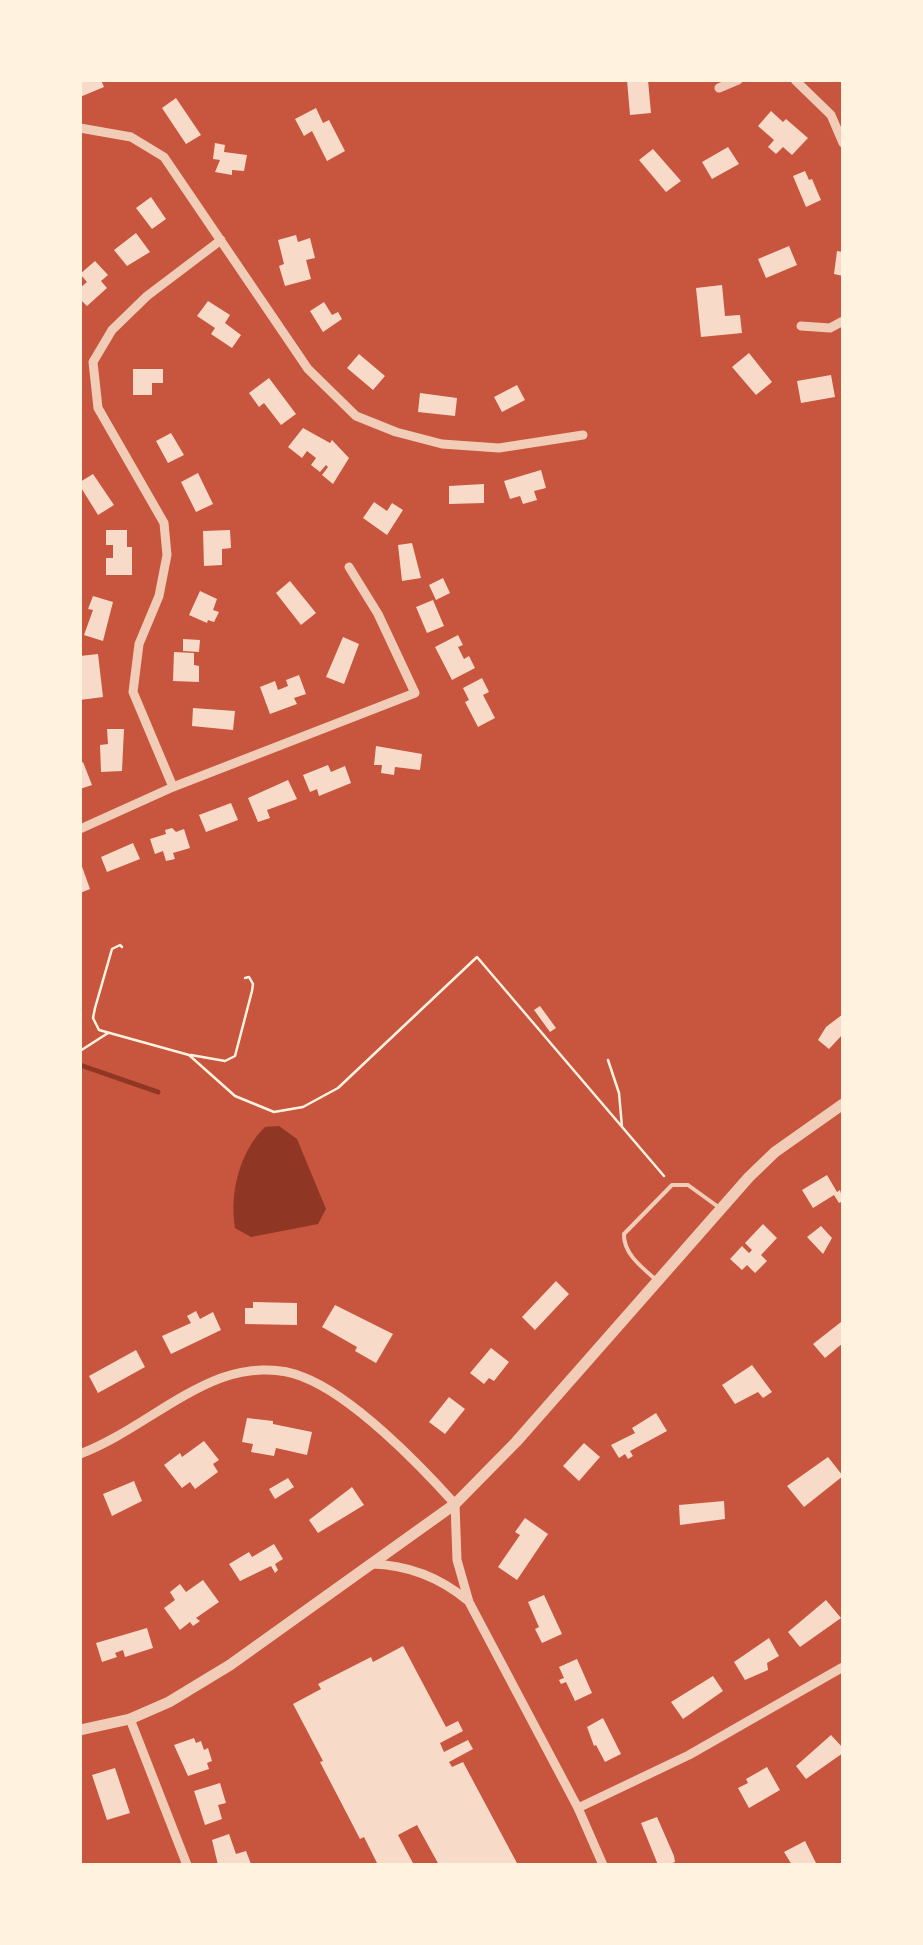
<!DOCTYPE html>
<style>
body{margin:0}
#map{position:relative;width:923px;height:1945px;overflow:hidden;background:#c8553d;font-family:"Golos Text",sans-serif}
canvas{display:block}
.frame{position:absolute;inset:0;border:82px solid #fff3e0;pointer-events:none}
</style>
<div id="map">
<canvas width="923" height="1945"></canvas>
<div class="frame"></div>
</div>
<script>
const context = document.querySelector('canvas').getContext('2d');
context.lineJoin = 'round';
function fillPath(path, color) { context.fillStyle = color; context.fill(path, 'evenodd'); }
function stroke(path, color, width, dash) { context.strokeStyle = color; context.lineWidth = width; context.lineCap = dash ? 'butt' : 'round'; context.setLineDash(dash || []); context.stroke(path); }
fillPath(new Path2D(`
 M279 1126 297 1139 326 1209 318 1224 251 1237 235 1228C229 1193 240 1151 265 1127Z`), '#8f3625');
stroke(new Path2D(`
 M80 1065 158 1092`), '#8f3625', 5);
fillPath(new Path2D(`
 M80 80H101L104 87 80 97Z
 M627 80H648L651 113 630 115Z
 M176 98 201 135 186 144 162 108Z
 M316 108 323 123 329 120 345 151 327 161 312 131 304 136 295 119Z
 M771 111 783 122 786 119 808 138 792 155 783 147 776 154 768 147 774 140 758 126Z
 M215 143 225 145 224 152 247 155 244 171 232 170V175L215 172 220 160 213 159Z
 M728 147 739 164 712 179 702 162Z
 M653 149 681 181 666 192 639 160Z
 M805 171 809 180 812 179 821 200 806 207 793 176Z
 M151 197 166 219 152 229 136 208Z
 M136 233 150 252 127 266 114 250Z
 M296 235 298 242 310 238 315 258 306 260 311 279 285 286 279 266 284 264 278 240Z
 M789 246 797 265 766 278 758 259Z
 M837 251 843 252V276L834 274Z
 M95 261 108 275 101 281 107 288 87 306 80 299V288L87 282 80 274Z
 M722 285 725 316 740 315 742 333 701 337 696 288Z
 M208 301 230 315 225 323 241 335 232 348 211 334 215 328 197 316Z
 M324 302 332 315 338 312 342 319 323 332 310 311Z
 M749 353 772 382 756 395 732 367Z
 M359 354 385 376 373 390 347 368Z
 M133 369H163V383H152V395H133Z
 M831 375 835 397 801 403 797 381Z
 M269 378 296 414 281 425 264 403 259 407 249 393Z
 M517 385 525 400 502 412 494 397Z
 M420 393 457 398 455 416 418 412Z
 M303 428 330 443 332 440 349 458 333 484 322 475 328 467 326 465 320 472 311 465 316 458 307 451 302 458 288 447Z
 M171 433 184 455 168 463 156 441Z
 M541 470 546 488 534 491 537 500 523 504 520 496 510 499 504 481Z
 M198 473 213 504 196 512 181 482Z
 M93 474 114 505 98 515 80 486V482Z
 M484 484V503L449 504V486Z
 M374 502 387 511 392 503 403 510 387 535 363 518Z
 M106 530H127V547H132V575H106V558H113V545H106Z
 M230 530 231 548 222 549V565L204 566 203 531Z
 M412 543 421 578 402 581 398 545Z
 M443 578 450 593 436 600 429 585Z
 M290 581 316 613 301 625 276 593Z
 M200 591 217 599 213 610 219 612 214 622 208 620 207 623 189 615Z
 M93 596 113 602 103 641 84 635 93 610 88 609Z
 M433 600 444 626 427 633 416 607Z
 M458 635 463 645 458 647 464 659 469 656 475 668 452 680 435 647Z
 M343 637 359 644 344 684 326 677Z
 M183 639 200 640 199 652 183 651Z
 M174 652 194 653V665L199 666V682L173 681Z
 M98 654 103 697 80 700V656Z
 M299 675 306 694 294 698 297 704 270 714 260 687 275 681 278 690 288 686 286 680Z
 M482 678 489 692 483 695 495 718 478 727 465 702 469 700 463 688Z
 M193 708 235 711 233 730 192 726Z
 M107 729H124L122 771 101 772 100 745 108 744Z
 M376 746 422 754 420 770 395 767 394 775 381 773 382 765H374Z
 M83 762 92 785 80 789V764Z
 M328 765 331 772 345 766 351 783 319 796 317 789 310 792 303 775Z
 M288 780 297 799 267 810 270 818 258 822 248 798Z
 M231 803 238 820 206 832 199 815Z
 M172 828 176 832 184 829 190 848 173 853 175 859 166 861 163 851 155 854 150 839 166 834 165 830Z
 M133 843 140 859 107 872 101 857Z
 M80 861 90 889 80 893Z
 M540 1006 556 1028 550 1032 534 1010Z
 M843 1014V1034L829 1049 818 1040 826 1027Z
 M827 1175 837 1192 840 1190 843 1201 839 1203 834 1195 813 1208 802 1190Z
 M763 1224 777 1238 761 1255 767 1261 755 1273 747 1265 742 1270 730 1259 742 1246 749 1253 752 1250 745 1243Z
 M821 1226 832 1238 823 1254 807 1237Z
 M556 1281 569 1294 535 1330 522 1317Z
 M253 1302 297 1303V1325L245 1324V1308H253Z
 M335 1305 393 1334 376 1363 355 1351 357 1347 322 1327Z
 M196 1311 200 1319 213 1312 221 1330 171 1354 162 1336 191 1323 187 1316Z
 M841 1322 843 1343 825 1358 813 1344Z
 M491 1348 509 1362 494 1381 489 1378 484 1384 470 1373Z
 M136 1350 145 1367 98 1393 89 1376Z
 M752 1365 772 1392 763 1398 758 1392 735 1404 722 1385Z
 M449 1397 465 1409 445 1434 429 1422Z
 M656 1413 667 1431 630 1451 633 1456 628 1459 625 1454 619 1458 611 1445 635 1433 632 1428Z
 M247 1418 273 1421V1424L312 1432 307 1455 276 1448 274 1456 251 1452 253 1444 242 1442Z
 M204 1441 219 1460 213 1464 218 1472 195 1489 190 1482 182 1488 164 1465 180 1453 182 1457Z
 M584 1443 600 1457 579 1481 563 1466Z
 M828 1457 843 1476 804 1507 787 1486Z
 M288 1478 294 1487 275 1499 269 1489Z
 M134 1481 142 1501 112 1516 103 1494Z
 M352 1487 364 1505 318 1533 309 1520Z
 M724 1501 725 1519 680 1525 679 1505Z
 M525 1518 548 1534 517 1580 498 1567 520 1535 515 1532Z
 M274 1544 283 1559 275 1564 278 1570 275 1573 271 1566 240 1581 229 1564 249 1552 252 1557Z
 M203 1580 219 1602 196 1618 200 1621 193 1626 190 1622 180 1630 164 1608 175 1600 170 1592 180 1584 186 1592Z
 M544 1595 562 1634 542 1643 535 1629 539 1627 528 1602Z
 M826 1600 841 1618 800 1647 788 1632Z
 M147 1628 153 1648 125 1657 123 1650 115 1653 117 1657 102 1662 96 1643Z
 M769 1638 779 1656 767 1663 768 1670 745 1680 734 1662Z
 M403 1646 446 1727 458 1721 463 1731 440 1743 444 1752 468 1740 473 1749 449 1762 452 1767 463 1762 518 1865H439L417 1825 398 1835 414 1865H378L364 1837 360 1839 320 1762 323 1761 293 1704 321 1689 318 1684 371 1657 373 1662Z
 M577 1659 592 1693 575 1701 566 1682 561 1684 559 1680 564 1678 559 1667Z
 M713 1676 723 1691 683 1719 671 1702Z
 M603 1718 621 1754 605 1762 596 1745 594 1746 587 1727Z
 M831 1735 843 1748V1753L806 1779 796 1766Z
 M194 1738 196 1743 201 1741 204 1750 208 1748 212 1761 207 1763 209 1769 188 1776 174 1745Z
 M767 1767 780 1790 749 1808 738 1788 748 1783 746 1779Z
 M115 1768 130 1813 107 1820 92 1775Z
 M220 1783 226 1803 218 1805 222 1819 205 1825 194 1791Z
 M657 1817 674 1856 675 1862 667 1865H658L641 1823Z
 M229 1834 236 1854 246 1851 251 1864 218 1865 212 1840Z
 M805 1841 817 1865H792L784 1852Z`), '#f7dbc8');
stroke(new Path2D(`
 M122 947 120 945 112 949 95 1008 93 1018 99 1030 189 1055 235 1096 274 1112 303 1107 338 1088 477 957 664 1176
 M80 1051 108 1033
 M191 1055 225 1061 235 1056 252 991 253 984 249 977 245 978
 M608 1060 619 1093 622 1127`), '#fff3e0', 2.5);
stroke(new Path2D(`
 M654 1278C640 1266 623 1252 624 1234L672 1185H688L717 1206`), '#f1ccb7', 4);
stroke(new Path2D(`
 M795 80 831 115 843 143
 M719 88 738 80
 M80 128 131 137 164 157 308 369 356 416 396 432 442 444 499 448 583 435
 M801 326 830 328 843 321
 M173 787 133 692 139 644 159 596 167 555 164 523 98 408 93 362 112 330 147 296 221 240
 M80 829 173 787 415 693 378 614 349 567
 M80 1454C130 1435 171 1397 221 1378 246 1369 278 1366 303 1377 353 1396 419 1464 455 1504L457 1560 469 1602 578 1808 603 1865
 M372 1564C408 1565 439 1577 467 1600
 M130 1719 187 1865
 M578 1808 689 1755 843 1667`), '#f1ccb7', 9);
stroke(new Path2D(`
 M80 1730 130 1719 169 1702 230 1665 455 1504 516 1442 749 1177 775 1152 843 1104`), '#f1ccb7', 11);
</script>
